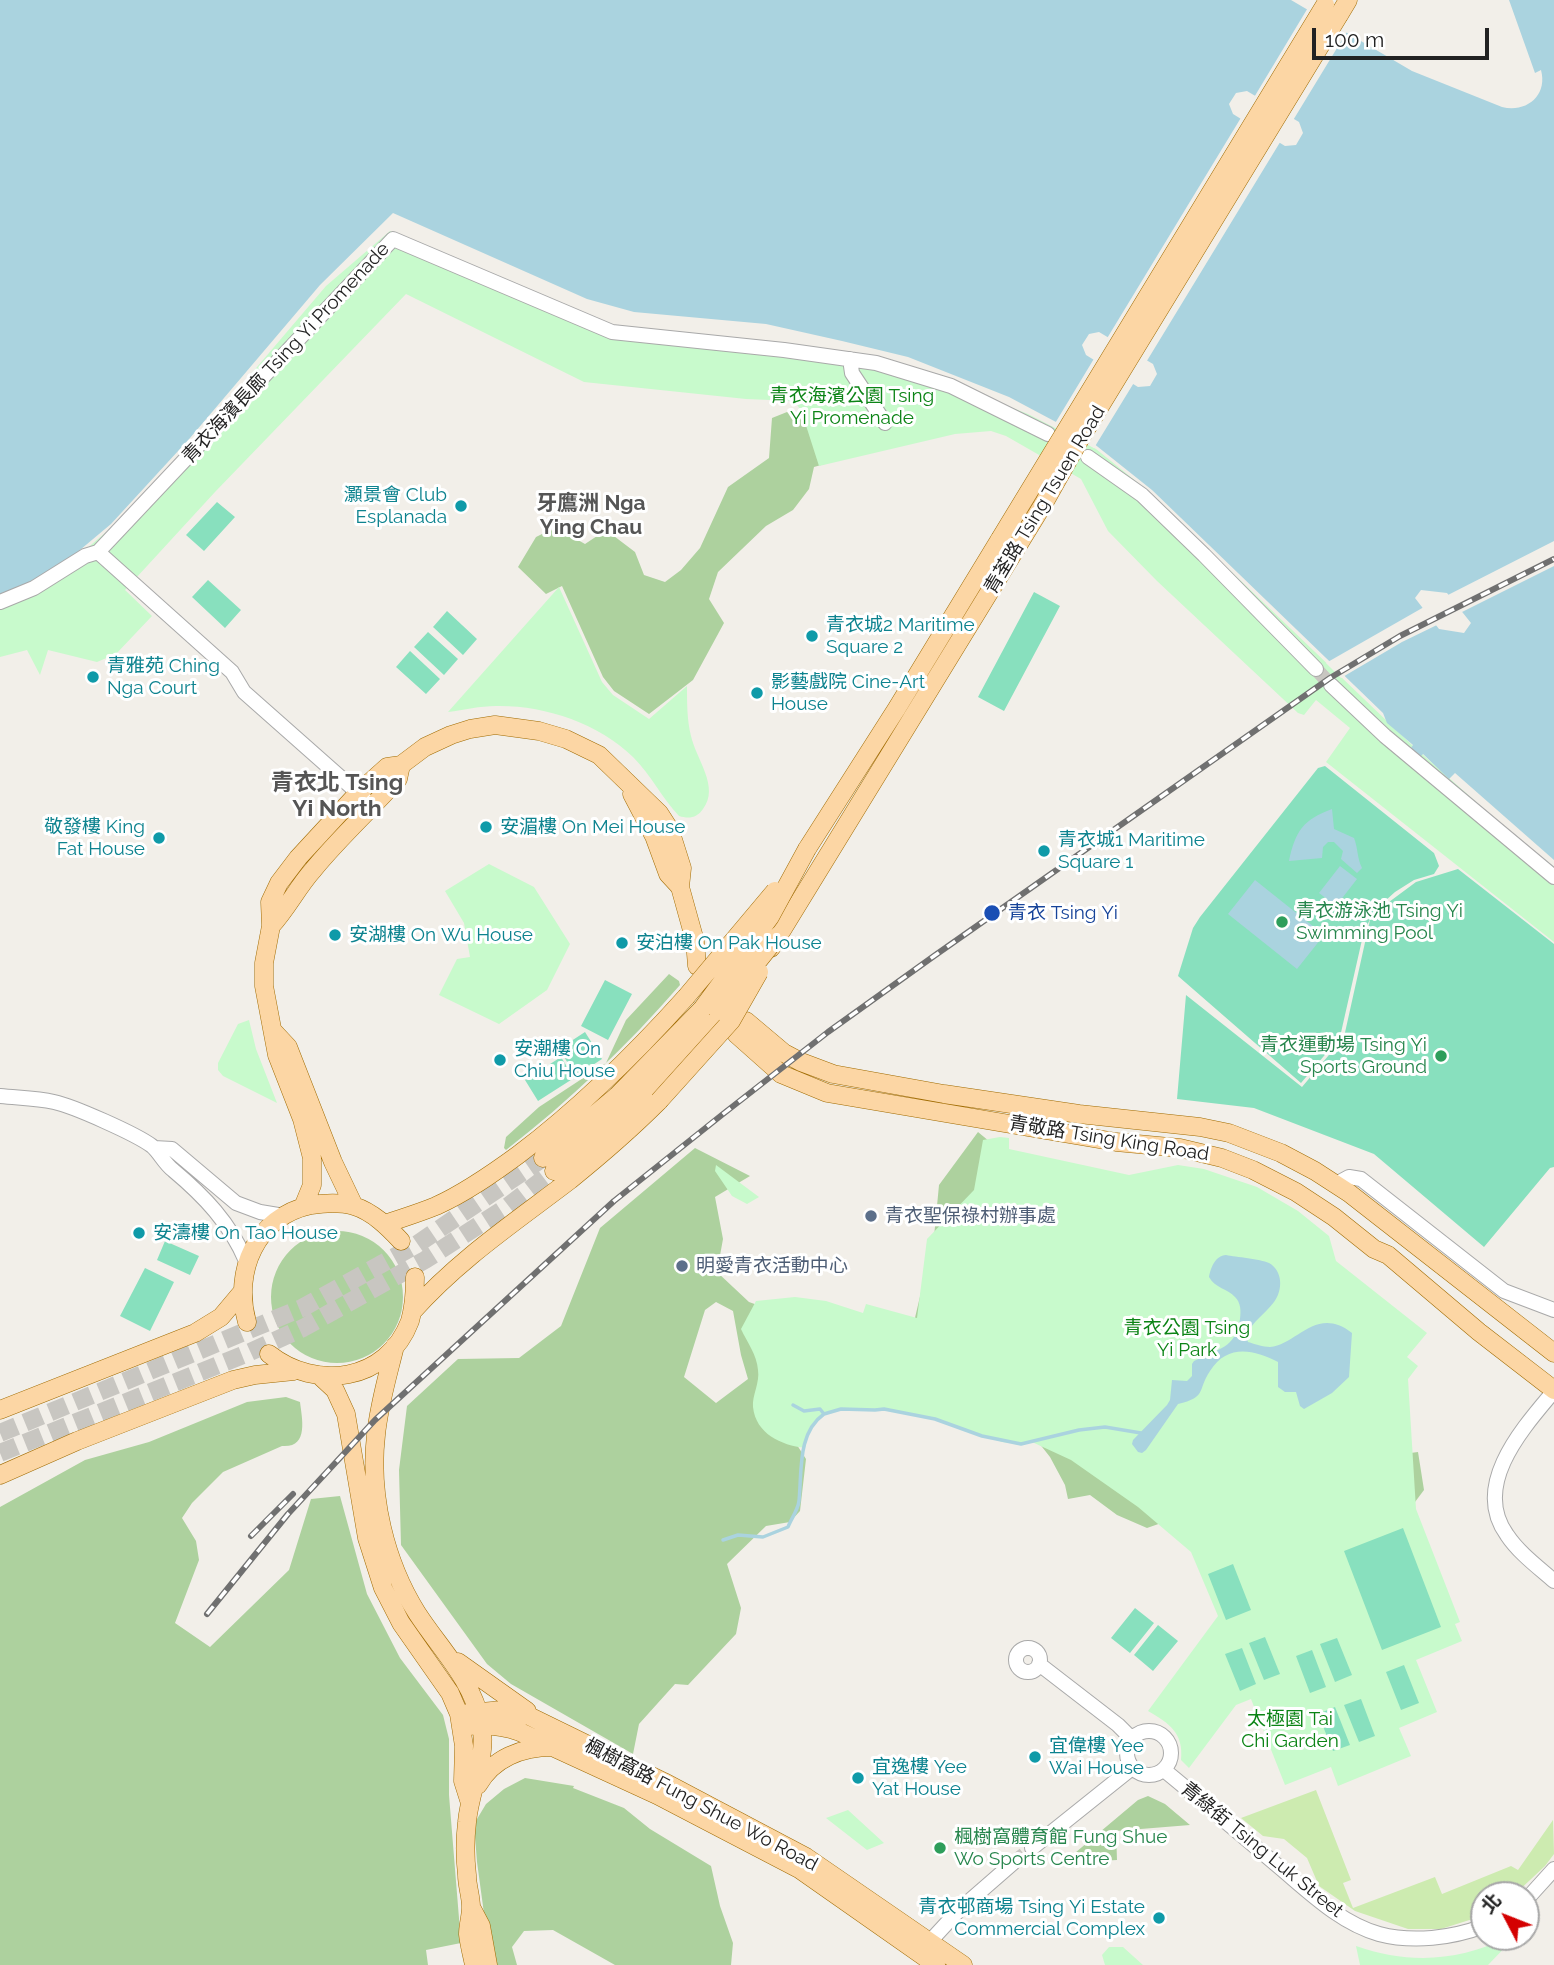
<!DOCTYPE html>
<meta charset="utf-8">
<style>
body{margin:0}
#map{position:relative;width:1554px;height:1965px;overflow:hidden;background:#f2efe9;font-family:Raleway,"Noto Sans TC",sans-serif}
canvas{display:block}
.north{position:absolute;left:1470px;top:1881px;width:70px;height:70px;box-sizing:border-box;background:#fff;border:2px solid #a7a7a7;border-radius:50%;rotate:312deg;font-size:19px;font-weight:700;line-height:28px;text-align:center;color:#222}
.north::after{content:'';display:block;margin:auto;width:24px;height:32px;background:#d40000;clip-path:polygon(50% 0,100% 100%,50% 72%,0 100%)}
.scale{position:absolute;left:1312px;top:28px;width:177px;height:32px;box-sizing:border-box;border:4px solid #222;border-top:0;padding-left:9px;font-size:21px;line-height:24px;white-space:nowrap;color:#222;-webkit-text-stroke:5px #fff;paint-order:stroke}
</style>
<div id="map">
<canvas width="1554" height="1965"></canvas>
<div class="north">北</div>
<div class="scale">100 m</div>
</div>
<script>
const context = document.querySelector('canvas').getContext('2d');
context.lineJoin = 'round';
function fillPath(path, color) { context.fillStyle = color; context.fill(path, 'evenodd'); }
function stroke(path, color, width, dash) { context.strokeStyle = color; context.lineWidth = width; context.lineCap = dash ? 'butt' : 'round'; context.setLineDash(dash || []); context.stroke(path); }
function write(font, color, halo, rows, align = 'center') {
  context.font = font + ' Raleway,"Noto Sans TC",sans-serif'; context.lineWidth = 6; context.setLineDash([]); context.textBaseline = 'middle'; context.strokeStyle = halo; context.fillStyle = color; for (const [text, x, y, turn = 0] of rows) {
    context.save(); context.translate(x, y); context.rotate((+turn || 0) * Math.PI / 180); context.textAlign = isNaN(turn) ? turn : align; if (halo) context.strokeText(text, 0, 0); context.fillText(text, 0, 0); context.restore();
  }
}
fillPath(new Path2D(`
 M1316 1790 1351 1880 1343 1883 1353 1908 1435 1877 1442 1894 1511 1866 1518 1870 1553 1820 1554 1854 1545 1866 1514 1895H1484V1915L1482 1916 1441 1929H1408L1355 1911 1319 1886 1307 1858 1284 1839 1263 1836 1241 1818Z`), '#cdebb0');
fillPath(new Path2D(`
 M815 370 885 447 814 467 809 489 793 510 766 526 718 572 709 599 724 623 693 680 649 714 614 691 603 677 562 586 546 594 518 567 536 537 550 530 569 535 585 544 606 530 635 552 644 575 665 582 681 570 700 548 728 487 769 458 772 418 787 412 801 417Z
 M669 974 679 981 680 985C627 1046 569 1101 506 1150L504 1148 506 1137 539 1107 606 1063 626 1020Z
 M978 1132 1007 1156 1403 1454 1418 1452 1424 1490 1406 1514 1167 1521 1147 1528 1117 1515 1090 1495 1068 1499 1065 1485 1050 1457 1035 1438 946 1412 826 1402 797 1445 806 1459 800 1511 790 1522 766 1526 727 1564 741 1608 736 1634 688 1685 675 1684 639 1724 633 1754 511 1684 487 1664 401 1545 399 1470 407 1406 458 1359 519 1358 561 1326 600 1228 695 1148 750 1176 715 1197 723 1239 717 1272 749 1302 763 1307 914 1322 934 1237 939 1185ZM716 1302 733 1311 741 1355 748 1379 716 1403 684 1377 705 1310Z
 M271 1297a66 66 0 1 1 132 0a66 66 0 1 1-132 0Z
 M286 1397 300 1402C302 1419 309 1448 282 1446L223 1472 192 1503 182 1518 196 1541 199 1560 175 1623 210 1647 289 1570 311 1499 340 1496 367 1594 400 1658 443 1715 449 1739V1795L461 1943 426 1950 428 1965H0V1507L85 1460 149 1442 247 1402Z
 M525 1778 574 1786 573 1788 624 1808 650 1829 711 1866 720 1906 733 1943 731 1965H615L553 1930 524 1931 512 1947 517 1965H491L477 1862 474 1824 486 1804 504 1789Z
 M1148 1796 1165 1804 1190 1825 1116 1831 1117 1860 1063 1863 1138 1800Z`), '#add19e');
fillPath(new Path2D(`
 M390 231 607 325 923 373 1028 414 1096 449 1143 487 1413 746 1411 748 1422 754 1510 832 1554 867V942L1326 762 1350 728 1316 700 1304 715 1298 713 1157 581 1108 531 1081 479 1006 436 991 431 955 434 819 466 802 413 795 401 746 399 584 382 406 294 215 492 125 590 152 616 116 654 97 662 48 650 40 675 27 650 0 657V599L67 565 142 502 326 286Z
 M559 587 602 682 613 695 649 719 687 686C687 703 687 720 691 736 696 759 720 787 703 809 697 818 689 819 679 816 662 798 651 775 633 757 598 723 544 705 496 706 480 706 464 710 448 712Z
 M489 864 534 887 570 944 547 990 499 1024 439 995 457 959 470 957 464 923 445 891Z
 M249 1020 256 1049 277 1103 223 1076 218 1070V1063L238 1024Z
 M1000 1137 1009 1138V1149L1129 1175 1178 1165 1204 1169 1257 1187 1298 1211 1329 1236 1336 1261 1427 1333 1407 1357 1418 1366 1408 1379 1416 1509 1460 1622 1455 1624 1462 1641 1416 1660 1437 1712 1399 1728 1411 1756 1338 1786 1331 1767 1285 1785 1251 1699 1236 1705 1189 1768 1181 1760C1184 1733 1169 1723 1148 1711L1218 1616 1191 1552 1138 1507 1071 1460 1032 1442 1021 1444 1002 1442 935 1419 884 1409 875 1410 841 1409 828 1412 816 1420 810 1427 805 1448C781 1445 756 1434 753 1407 752 1395 760 1383 758 1370 757 1355 747 1342 741 1329L756 1301 795 1297 826 1301 863 1313 866 1304 917 1318 927 1239 974 1190 983 1140Z
 M716 1165 759 1197 747 1204 732 1196 715 1171Z
 M848 1810 884 1843 867 1850 826 1818Z
 M1508 1937H1515L1488 1965H1360L1356 1946C1408 1964 1458 1962 1508 1937Z
 M1109 1947H1123L1143 1965H1105L1102 1955Z`), '#c8facc');
fillPath(new Path2D(`
 M217 502 235 517 204 551 186 535Z
 M208 580 241 610 225 628 192 597Z
 M1034 592 1060 606 1004 711 978 697Z
 M447 611 477 639 463 655 433 627Z
 M428 632 458 659 444 675 414 647Z
 M410 651 440 679 426 694 396 667Z
 M1325 766 1434 853 1439 866 1434 874 1414 880 1395 892 1375 910 1364 931 1340 1037 1301 1083 1178 976 1193 928 1200 917 1318 768Z
 M1458 869 1554 944V1167L1550 1168 1484 1247 1374 1154 1254 1108 1177 1099 1186 995 1302 1087 1344 1037 1370 920 1389 902 1416 882Z
 M605 980 632 994 608 1040 581 1026Z
 M585 1032 602 1059 576 1076 559 1049Z
 M561 1057 574 1078 538 1101 525 1080Z
 M165 1241 199 1256 190 1275 157 1260Z
 M145 1268 174 1282 150 1331 120 1316Z
 M1403 1528 1441 1627 1382 1650 1344 1551Z
 M1233 1564 1251 1610 1226 1620 1208 1574Z
 M1135 1608 1154 1623 1130 1653 1111 1638Z
 M1158 1625 1178 1641 1153 1671 1134 1655Z
 M1265 1637 1280 1674 1264 1680 1249 1643Z
 M1337 1638 1352 1675 1335 1682 1320 1644Z
 M1242 1648 1256 1684 1240 1691 1225 1654Z
 M1312 1650 1326 1687 1310 1693 1296 1656Z
 M1404 1665 1419 1703 1401 1710 1386 1672Z
 M1361 1699 1375 1736 1359 1742 1344 1705Z
 M1335 1707 1350 1745 1333 1751 1318 1714Z`), '#88e0be');
fillPath(new Path2D(`
 M0 0H1291L1412 71 1502 107C1526 113 1548 96 1541 70L1535 73 1509 0H1554V860L1455 773 1449 779 1423 754 1420 757 1411 748 1413 745 1387 723 1383 713 1152 490 1088 439 1009 397 908 357 842 341 766 324 634 312 587 299 393 213 320 285 190 438 111 524 62 565 23 585 0 594ZM1247 91 1299 122 1303 133 1296 145 1285 146 1233 114 1229 104 1236 93ZM1099 332 1153 364 1157 374 1150 386 1138 387 1086 355 1082 345 1089 334ZM1421 590 1447 593 1471 623 1464 633 1439 629 1415 598Z
 M1332 809 1334 829 1354 838C1358 848 1357 858 1362 868L1357 873 1341 859 1343 851 1334 842H1328L1323 847 1322 858 1289 861C1295 831 1304 819 1332 809Z
 M1340 866 1357 879 1336 906 1319 893Z
 M1255 880 1324 935 1297 969 1228 914Z
 M1226 1255C1236 1257 1260 1259 1269 1263 1283 1271 1283 1290 1274 1302 1265 1314 1253 1321 1246 1335L1248 1342C1255 1344 1263 1347 1270 1347 1297 1345 1316 1305 1352 1333L1349 1377 1332 1393 1304 1409 1300 1406 1296 1392H1285L1278 1387V1362C1253 1349 1227 1344 1210 1371 1197 1391 1207 1397 1178 1404L1146 1450 1142 1453 1138 1452 1132 1444 1133 1440 1167 1405 1170 1400 1172 1380 1187 1381 1192 1376V1364L1194 1361C1217 1349 1236 1349 1240 1319 1241 1311 1241 1303 1235 1297 1228 1289 1215 1288 1209 1277 1211 1267 1215 1256 1226 1255Z`), '#aad3df');
fillPath(new Path2D(`
 M1309 6 1348 30 1292 122 1253 99Z
 M1242 116 1282 139 1145 364 1106 340Z
 M1095 357 1135 381 1094 448 1054 425Z
 M1554 541V566L1460 613 1446 596Z
 M1424 607 1439 624 1402 642 1341 678 1326 663Z`), '#f2efe9');
stroke(new Path2D(`
 M793 1405 804 1411 820 1409 824 1414 841 1409 875 1410 884 1409 935 1419 982 1436 1021 1444 1079 1430 1105 1427 1141 1433
 M723 1540 738 1535 763 1537 788 1527C791 1519 798 1510 799 1501 802 1472 797 1433 824 1414`), '#aad3df', 3.5);
stroke(new Path2D(`
 M1316 669 1331 685
 M1013 1863 1032 1848`), '#c8c6c1', 14, [14, 7]);
stroke(new Path2D(`
 M0 1433 302 1308 416 1245 543 1158
 M0 1453 248 1353 303 1328 425 1260 507 1207 554 1171`), '#c8c6c1', 18, [18, 9]);
const minor = new Path2D(`
 M850 359 852 373 885 423
 M1088 457 1142 495 1204 555 1316 669
 M98 552 232 672 244 692 366 800
 M0 602 34 588 85 556 98 552 393 239 612 332 784 350 876 363 951 386 1048 434
 M1331 685 1385 736 1554 877
 M0 1096C18 1098 36 1098 54 1102 73 1106 136 1134 152 1146 160 1153 164 1163 173 1170 204 1196 230 1223 246 1261
 M154 1148 172 1149 236 1203 260 1212 284 1216
 M1336 1184 1349 1177 1361 1179 1504 1291 1554 1310
 M1554 1391C1523 1428 1471 1485 1507 1535 1519 1553 1538 1567 1554 1581
 M1016 1660a12 12 0 1 1 24 0a12 12 0 1 1-24 0Z
 M1039 1664 1118 1725 1132 1739
 M1127 1753a22 22 0 1 1 44 0a22 22 0 1 1-44 0Z
 M1164 1770C1202 1801 1240 1834 1278 1866 1309 1892 1340 1923 1379 1934 1413 1943 1452 1938 1484 1926
 M1032 1848 1132 1768
 M1526 1900 1554 1869
 M923 1949 959 1910 1013 1863`);
const major = new Path2D(`
 M1339 15 1348 0
 M632 794 654 836 668 874 680 887
 M807 849 897 708 1000 539
 M271 926C287 909 297 888 313 870 339 838 370 810 398 779L401 765
 M771 948 1044 503
 M746 1021 784 1053 801 1062 833 1074 944 1094 1079 1114 1200 1127 1229 1133 1281 1153 1315 1171 1349 1193 1554 1353
 M274 1032 288 1047 333 1162 354 1206
 M736 1034 781 1074 827 1093 1116 1142 1180 1148 1222 1158 1253 1170 1296 1192 1334 1217 1374 1249 1388 1255 1479 1332 1554 1390
 M543 1158 617 1096 702 1009
 M554 1171C614 1125 670 1069 718 1011
 M303 1207 312 1185V1158L302 1119 277 1055 264 986V963L271 926 270 902 279 883 298 858 358 793 387 767 401 765 425 747 451 735 470 729 495 725 539 731 566 739 599 755 659 813 670 830 682 868 680 887 695 941 697 966
 M385 1224C402 1218 419 1213 436 1206 465 1193 492 1174 518 1155 580 1108 634 1055 686 997
 M412 1312C458 1260 515 1222 570 1180 601 1155 631 1129 659 1101
 M247 1322C233 1271 256 1217 311 1205 324 1203 341 1202 354 1206 373 1212 388 1227 401 1241
 M395 1346C388 1375 379 1404 376 1435 369 1495 385 1562 417 1613 441 1650 472 1679 481 1723 488 1758 470 1788 467 1822 465 1839 465 1858 467 1875 467 1886 471 1896 471 1907 471 1916 468 1925 468 1934 469 1944 472 1955 474 1965
 M269 1354C316 1391 387 1382 410 1321 414 1307 415 1291 415 1277
 M321 1377 335 1390 346 1414 367 1538 383 1588 401 1623 450 1693 459 1714 464 1746 463 1781 469 1800
 M0 1410 195 1333 221 1317 242 1292
 M0 1475 77 1441 233 1380 255 1375 294 1371
 M458 1662 527 1711
 M459 1714 503 1710 529 1716 664 1782 806 1857 963 1965
 M462 1727C483 1724 500 1725 520 1732L657 1795 799 1869 936 1965
 M478 1785C493 1758 522 1747 552 1747
 M471 1907 481 1926 488 1965`);
stroke(minor, '#a9a9a9', 16);
stroke(major, '#a06b00', 19);
stroke(minor, '#fff', 14);
stroke(major, '#fcd6a4', 18);
const rail = new Path2D(`
 M251 1536 293 1494
 M207 1614 288 1514 375 1420 614 1201 723 1114 828 1032 934 956 1330 678 1400 636 1554 559`);
stroke(rail, '#707070', 6);
stroke(rail, '#fff', 3.5, [10]);
const majorBridge = new Path2D(`
 M1044 503 1080 439 1339 15
 M1000 539 1325 5
 M686 997 775 891
 M702 1009 770 917 807 849
 M718 1011 778 936
 M659 1101 731 1021 759 972`);
stroke(majorBridge, '#a06b00', 19, []);
stroke(majorBridge, '#fcd6a4', 18);
for (const [x, y, r, color] of [
 [461,506,7,"#0f9aa8"],
 [812,636,7,"#0f9aa8"],
 [93,677,7,"#0f9aa8"],
 [757,693,7,"#0f9aa8"],
 [486,827,7,"#0f9aa8"],
 [159,838,7,"#0f9aa8"],
 [1044,851,7,"#0f9aa8"],
 [992,913,9,"#1a4fb4"],
 [1282,922,7,"#2e9e5b"],
 [335,935,7,"#0f9aa8"],
 [622,943,7,"#0f9aa8"],
 [1441,1056,7,"#2e9e5b"],
 [500,1060,7,"#0f9aa8"],
 [871,1216,7,"#5c6f8a"],
 [139,1233,7,"#0f9aa8"],
 [682,1266,7,"#5c6f8a"],
 [1035,1757,7,"#0f9aa8"],
 [858,1778,7,"#0f9aa8"],
 [940,1848,7,"#2e9e5b"],
 [1159,1918,7,"#0f9aa8"]
]) { const dot = new Path2D(); dot.arc(x, y, r, 0, 2 * Math.PI); context.fillStyle = color; context.fill(dot); stroke(dot, '#fff', 2.5); }
write('19px', '#222', '#fff', [
 ["青衣海濱長廊 Tsing Yi Promenade",286,353,-47],
 ["青荃路 Tsing Tsuen Road",1045,500,-59],
 ["青敬路 Tsing King Road",1109,1139,9],
 ["楓樹窩路 Fung Shue Wo Road",701,1805,28],
 ["青綠街 Tsing Luk Street",1262,1850,39]
]);
write('19px', '#0c8416', '#fff', [
 ["青衣海濱公園 Tsing",852,396],
 ["Yi Promenade",852,418],
 ["青衣公園 Tsing",1187,1328],
 ["Yi Park",1187,1350],
 ["太極園 Tai",1290,1719],
 ["Chi Garden",1290,1741]
]);
write('19px', '#0d838f', '#fff', [
 ["灝景會 Club",447,495,"right"],
 ["Esplanada",447,517,"right"],
 ["青衣城2 Maritime",826,625],
 ["Square 2",826,647],
 ["青雅苑 Ching",107,666],
 ["Nga Court",107,688],
 ["影藝戲院 Cine-Art",771,682],
 ["House",771,704],
 ["敬發樓 King",145,827,"right"],
 ["Fat House",145,849,"right"],
 ["安湄樓 On Mei House",500,827],
 ["青衣城1 Maritime",1058,840],
 ["Square 1",1058,862],
 ["安湖樓 On Wu House",349,935],
 ["安泊樓 On Pak House",636,943],
 ["安潮樓 On",514,1049],
 ["Chiu House",514,1071],
 ["安濤樓 On Tao House",153,1233],
 ["宜偉樓 Yee",1049,1746],
 ["Wai House",1049,1768],
 ["宜逸樓 Yee",872,1767],
 ["Yat House",872,1789],
 ["青衣邨商場 Tsing Yi Estate",1145,1907,"right"],
 ["Commercial Complex",1145,1929,"right"]
], 'left');
write('19px', '#27864d', '#fff', [
 ["青衣游泳池 Tsing Yi",1296,911],
 ["Swimming Pool",1296,933],
 ["青衣運動場 Tsing Yi",1427,1045,"right"],
 ["Sports Ground",1427,1067,"right"],
 ["楓樹窩體育館 Fung Shue",954,1837],
 ["Wo Sports Centre",954,1859]
], 'left');
write('19px', '#164399', '#fff', [
 ["青衣 Tsing Yi",1008,913]
], 'left');
write('19px', '#4e5e75', '#fff', [
 ["青衣聖保祿村辦事處",885,1216],
 ["明愛青衣活動中心",696,1266]
], 'left');
write('bold 21px', '#555', '#fff', [
 ["牙鷹洲 Nga",591,504],
 ["Ying Chau",591,528]
]);
write('bold 23px', '#555', '#fff', [
 ["青衣北 Tsing",337,783],
 ["Yi North",337,809]
]);
</script>
